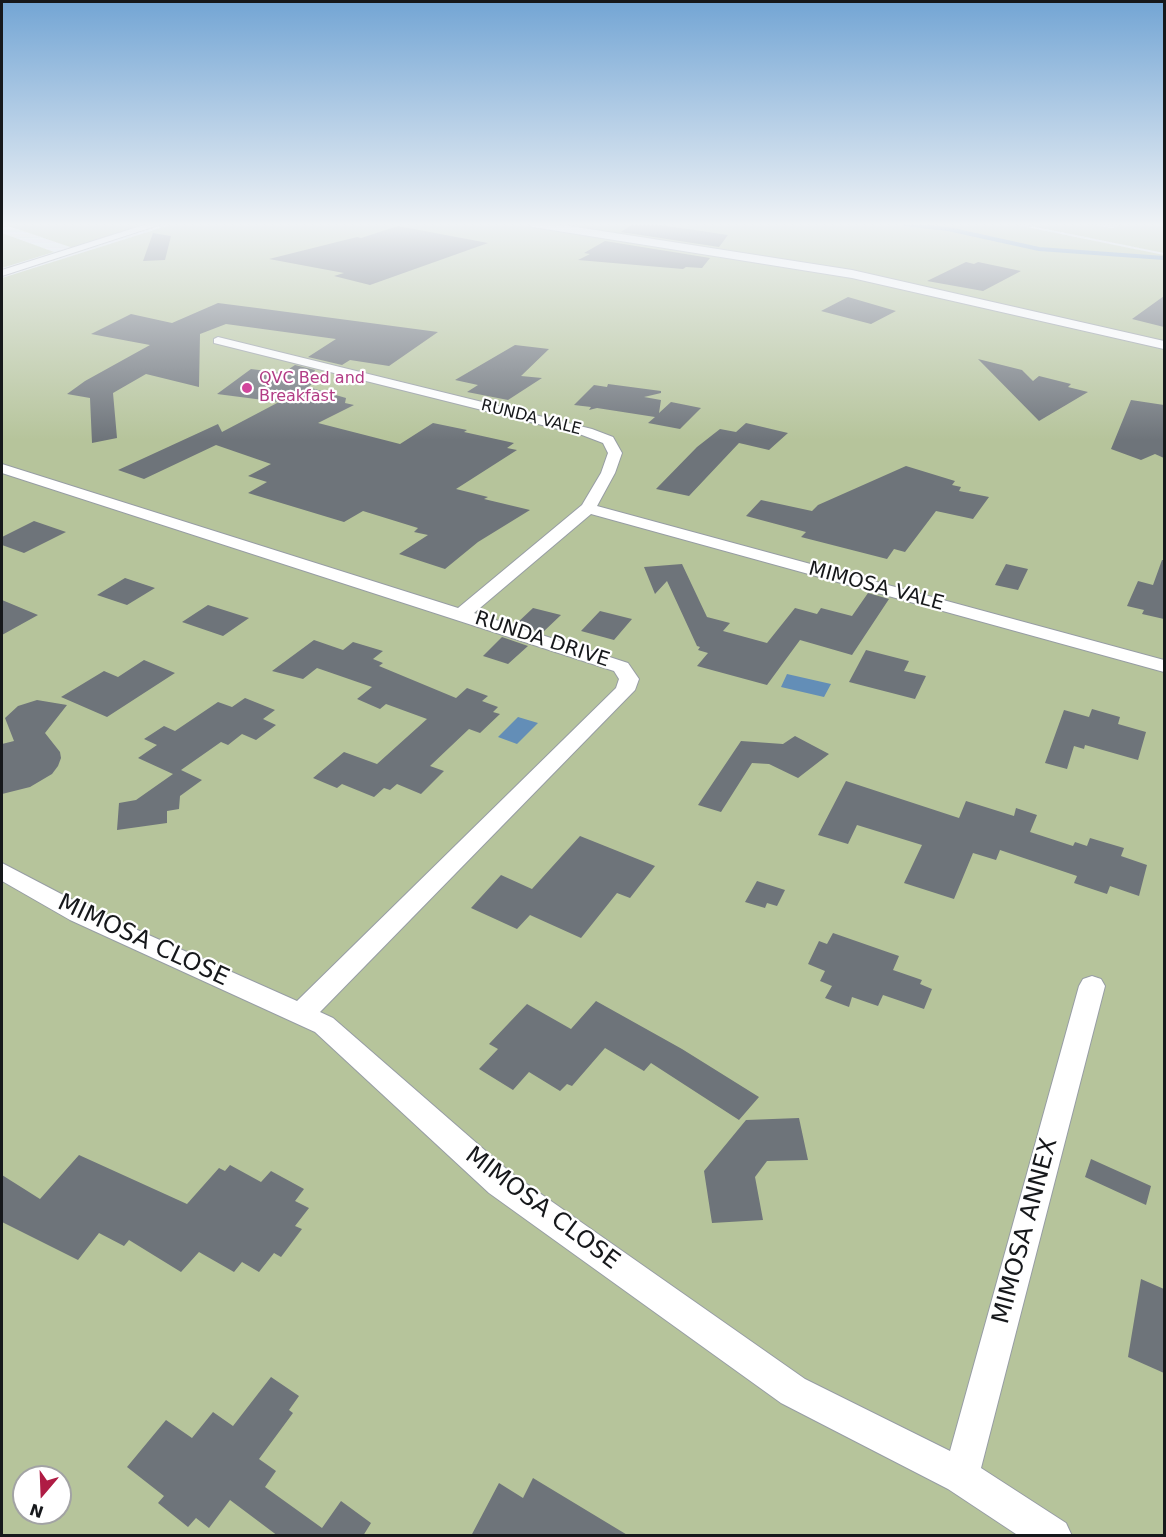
<!DOCTYPE html>
<style>
body{margin:0}
#map{position:relative;width:1166px;height:1537px;overflow:hidden;background:#dee4eb;font-family:"DejaVu Sans",sans-serif}
canvas{display:block}
.frame{position:absolute;inset:0;border:3px solid #16181b;pointer-events:none}
.north{position:absolute;left:12px;top:1465px;width:60px;height:60px;box-sizing:border-box;background:#fff;border:2px solid #a2a3a4;border-radius:50%;rotate:199deg;font-size:16px;font-weight:700;line-height:24px;text-align:center;color:#16181b}
.north::after{content:'';display:block;margin:auto;width:21px;height:27px;background:#af1c44;clip-path:polygon(50% 0,100% 100%,50% 72%,0 100%)}
</style>
<div id="map">
<canvas width="1166" height="1537"></canvas>
<div class="frame"></div>
<div class="north">N</div>
</div>
<script>
const context = document.querySelector('canvas').getContext('2d');
context.lineJoin = 'round';
function fillPath(path, color) { context.fillStyle = color; context.fill(path, 'evenodd'); }
function stroke(path, color, width, dash) { context.strokeStyle = color; context.lineWidth = width; context.lineCap = dash ? 'butt' : 'round'; context.setLineDash(dash || []); context.stroke(path); }
function write(font, color, halo, rows, align = 'center') {
  context.font = font + ' "DejaVu Sans",sans-serif'; context.lineWidth = 4.5; context.setLineDash([]); context.textBaseline = 'middle'; context.strokeStyle = halo; context.fillStyle = color; for (const [text, x, y, turn = 0] of rows) {
    context.save(); context.translate(x, y); context.rotate((+turn || 0) * Math.PI / 180); context.textAlign = isNaN(turn) ? turn : align; if (halo) context.strokeText(text, 0, 0); context.fillText(text, 0, 0); context.restore();
  }
}
fillPath(new Path2D(`
 M2 224H149L73 248Z
 M173 224H1012L1164 255V1535H2V278ZM24 1477H60V1513H24Z
 M1021 224H1088L1112 228 1123 224H1164V253Z
 M2 233 54 252 2 268Z`), '#b6c49b');
fillPath(new Path2D(`
 M787 674 831 684 824 697 781 687Z
 M518 717 538 723 517 744 498 737Z`), '#638eb7');
stroke(new Path2D(`
 M904 224 948 229 1039 249 1164 258`), '#638eb7', 4);
fillPath(new Path2D(`
 M633 224H654L728 235 719 247 621 232Z
 M398 226 488 243 370 285 334 276 344 273 269 259 357 237 361 238Z
 M153 233 171 236 165 260 143 261Z
 M605 241 710 258 702 268 686 267 683 269 578 260 590 254 584 253Z
 M966 262 974 264 978 262 1021 271 983 291 927 281Z
 M1164 296V327L1132 319Z
 M848 297 896 311 871 324 821 311Z
 M218 303 257 308 438 332 389 366 350 360 342 365 308 357 336 339 226 324 200 334 199 387 146 374 113 393 117 438 92 443 90 398 67 394 85 381 150 345 91 334 131 314 172 323Z
 M515 345 549 349 521 376 542 378 508 400 467 392 478 385 455 380Z
 M978 359 1022 370 1033 381 1039 376 1071 384 1068 387 1088 392 1039 421Z
 M295 365 315 370 311 385 308 387 346 398 345 403 354 405 318 423 400 444 433 423 467 430 464 432 514 443 507 448 517 450 456 489 488 497 484 499 530 510 478 542 445 569 399 554 428 535 414 532 418 528 363 511 344 522 248 493 267 482 248 476 271 464 216 445 144 479 118 470 218 424 222 432 279 402 217 394 251 369 283 373Z
 M608 384 661 391V393L644 397 661 400 659 413 671 402 701 408 680 429 648 423 655 417 597 408 589 410 591 407 574 405 594 385 607 387Z
 M1131 400 1164 405V458L1155 454 1141 460 1111 449Z
 M746 423 788 433 769 450 739 443 689 496 656 489 697 447 720 429 736 432Z
 M906 466 955 481 952 485 961 487 959 491 989 497 973 519 936 511 905 552 894 549 887 559 801 537 806 532 746 516 761 500 812 511 818 505Z
 M34 521 66 532 24 553 2 545V537Z
 M1162 560H1164V619L1142 614 1144 610 1127 606 1138 581 1153 585Z
 M682 564 707 617 730 623 723 631 767 643 795 608 817 614 821 608 852 616 868 593 889 599 852 655 800 640 767 685 697 666 708 653 698 650 700 647 697 646 667 581 655 594 644 567Z
 M1006 564 1028 569 1018 590 995 585Z
 M125 578 155 588 127 605 97 595Z
 M2 600 38 615 2 635Z
 M208 605 249 618 223 636 182 622Z
 M533 608 561 615 542 633 516 624Z
 M600 611 632 619 614 640 581 631Z
 M502 637 528 646 508 664 483 656Z
 M314 640 343 650 353 642 383 651 373 659 383 663 379 666 456 698 467 688 488 696 482 701 498 707 493 712 500 714 480 733 469 729 430 766 444 771 421 794 397 784 390 790 384 788 374 797 342 784 337 788 313 778 344 752 377 764 427 719 386 704 380 709 357 699 372 687 317 668 303 679 272 671Z
 M866 650 909 661 904 671 926 676 915 699 849 682Z
 M144 660 175 673 107 717 61 697 104 671 118 677Z
 M245 698 275 710 263 719 276 725 256 740 242 734 228 745 221 742 181 770 202 780 180 796 179 809 167 811V823L117 830 119 803 136 800 173 774 138 758 157 745 144 739 164 726 175 731 218 702 232 707Z
 M37 700 67 705 45 733 60 752 61 758 58 766 52 774 30 787 2 794V744L14 741 5 718 18 706Z
 M1092 709 1120 717 1118 724 1146 732 1138 760 1085 745 1084 749 1074 746 1067 769 1045 763 1064 710 1089 717Z
 M795 736 829 754 798 778 769 764 752 763 721 812 698 805 741 741 783 744Z
 M846 781 959 818 966 801 1014 816 1016 808 1037 815 1030 832 1073 846 1075 842 1087 846 1090 838 1124 848 1121 856 1147 865 1139 896 1110 886 1107 894 1074 883 1077 876 1000 850 996 860 973 853 954 899 904 883 922 845 857 825 848 844 818 835Z
 M580 836 655 866 630 898 617 893 581 938 530 915 517 929 471 908 501 875 532 889Z
 M757 881 785 890 777 906 767 903 765 908 745 902Z
 M833 933 899 956 893 970 922 980 920 984 932 989 924 1009 883 995 878 1006 852 997 849 1007 825 998 832 986 820 981 825 971 808 964 819 941 827 944Z
 M596 1001 682 1049 759 1097 739 1120 651 1063 644 1071 605 1048 572 1086 567 1084 560 1091 529 1072 513 1090 479 1069 498 1049 489 1044 527 1004 571 1029Z
 M799 1118 808 1160 767 1161 755 1177 763 1220 712 1223 704 1171 746 1120Z
 M79 1155 187 1204 219 1168 225 1171 230 1165 261 1182 271 1171 304 1189 295 1201 309 1208 295 1226 302 1229 281 1257 274 1253 259 1272 242 1262 234 1272 199 1252 181 1272 129 1240 124 1246 99 1233 78 1260 2 1222V1175L40 1199Z
 M1091 1159 1151 1186 1146 1205 1085 1177Z
 M1141 1279 1164 1289V1373L1128 1357Z
 M271 1377 299 1396 289 1410 293 1413 259 1459 276 1471 265 1487 322 1528 341 1501 371 1523 363 1536H278L230 1500 209 1528 196 1518 188 1527 158 1503 164 1496 127 1467 166 1420 192 1438 213 1412 233 1426Z
 M533 1478 629 1536H471L499 1483 523 1498Z`), '#6e747a');
const minor = new Path2D(`
 M147 224H162L2 276V270Z
 M218 337 592 429 613 437 622 453 615 473 597 506 1164 660V672L591 514 474 613 628 663 639 679 635 690 320 1012 333 1018 511 1173 805 1379 950 1451 1079 986 1083 979 1092 976 1101 979 1105 986 981 1468 1066 1523 1072 1536H1019L948 1489 781 1403 489 1193 315 1032 70 920 2 881V863L88 908 297 1001 616 688 619 679 614 671 2 473V464L458 608 582 505 601 473 608 453 603 443 582 435 214 343V339Z`);
const tertiary = new Path2D(`
 M528 224H557L852 270 1164 341V349L852 278 533 227Z`);
stroke(minor, '#979da4', 2);
stroke(tertiary, '#979da4', 2);
fillPath(minor, '#fff');
fillPath(tertiary, '#fff');
const sky = context.createLinearGradient(0, 0, 0, 440);
sky.addColorStop(0, '#73a5d4');
sky.addColorStop(0.51, '#f0f3f6');
sky.addColorStop(1, '#f0f3f600');
context.fillStyle = sky;
context.fillRect(0, 0, 1166, 440);
for (const [x, y, r, color] of [
 [247,388,6,"#d1479c"]
]) { const dot = new Path2D(); dot.arc(x, y, r, 0, 2 * Math.PI); context.fillStyle = color; context.fill(dot); stroke(dot, '#fff', 2); }
write('16px', '#b23c85', '#fff', [
 ["QVC Bed and",259,379],
 ["Breakfast",259,397]
], 'left');
write('16px', '#16181b', '#fff', [
 ["RUNDA VALE",531,418,14]
]);
write('20px', '#16181b', '#fff', [
 ["MIMOSA VALE",876,587,15],
 ["RUNDA DRIVE",542,640,18]
]);
write('24px', '#16181b', '#fff', [
 ["MIMOSA CLOSE",143,941,25],
 ["MIMOSA CLOSE",542,1209,37],
 ["MIMOSA ANNEX",1026,1231,-75]
]);
</script>
